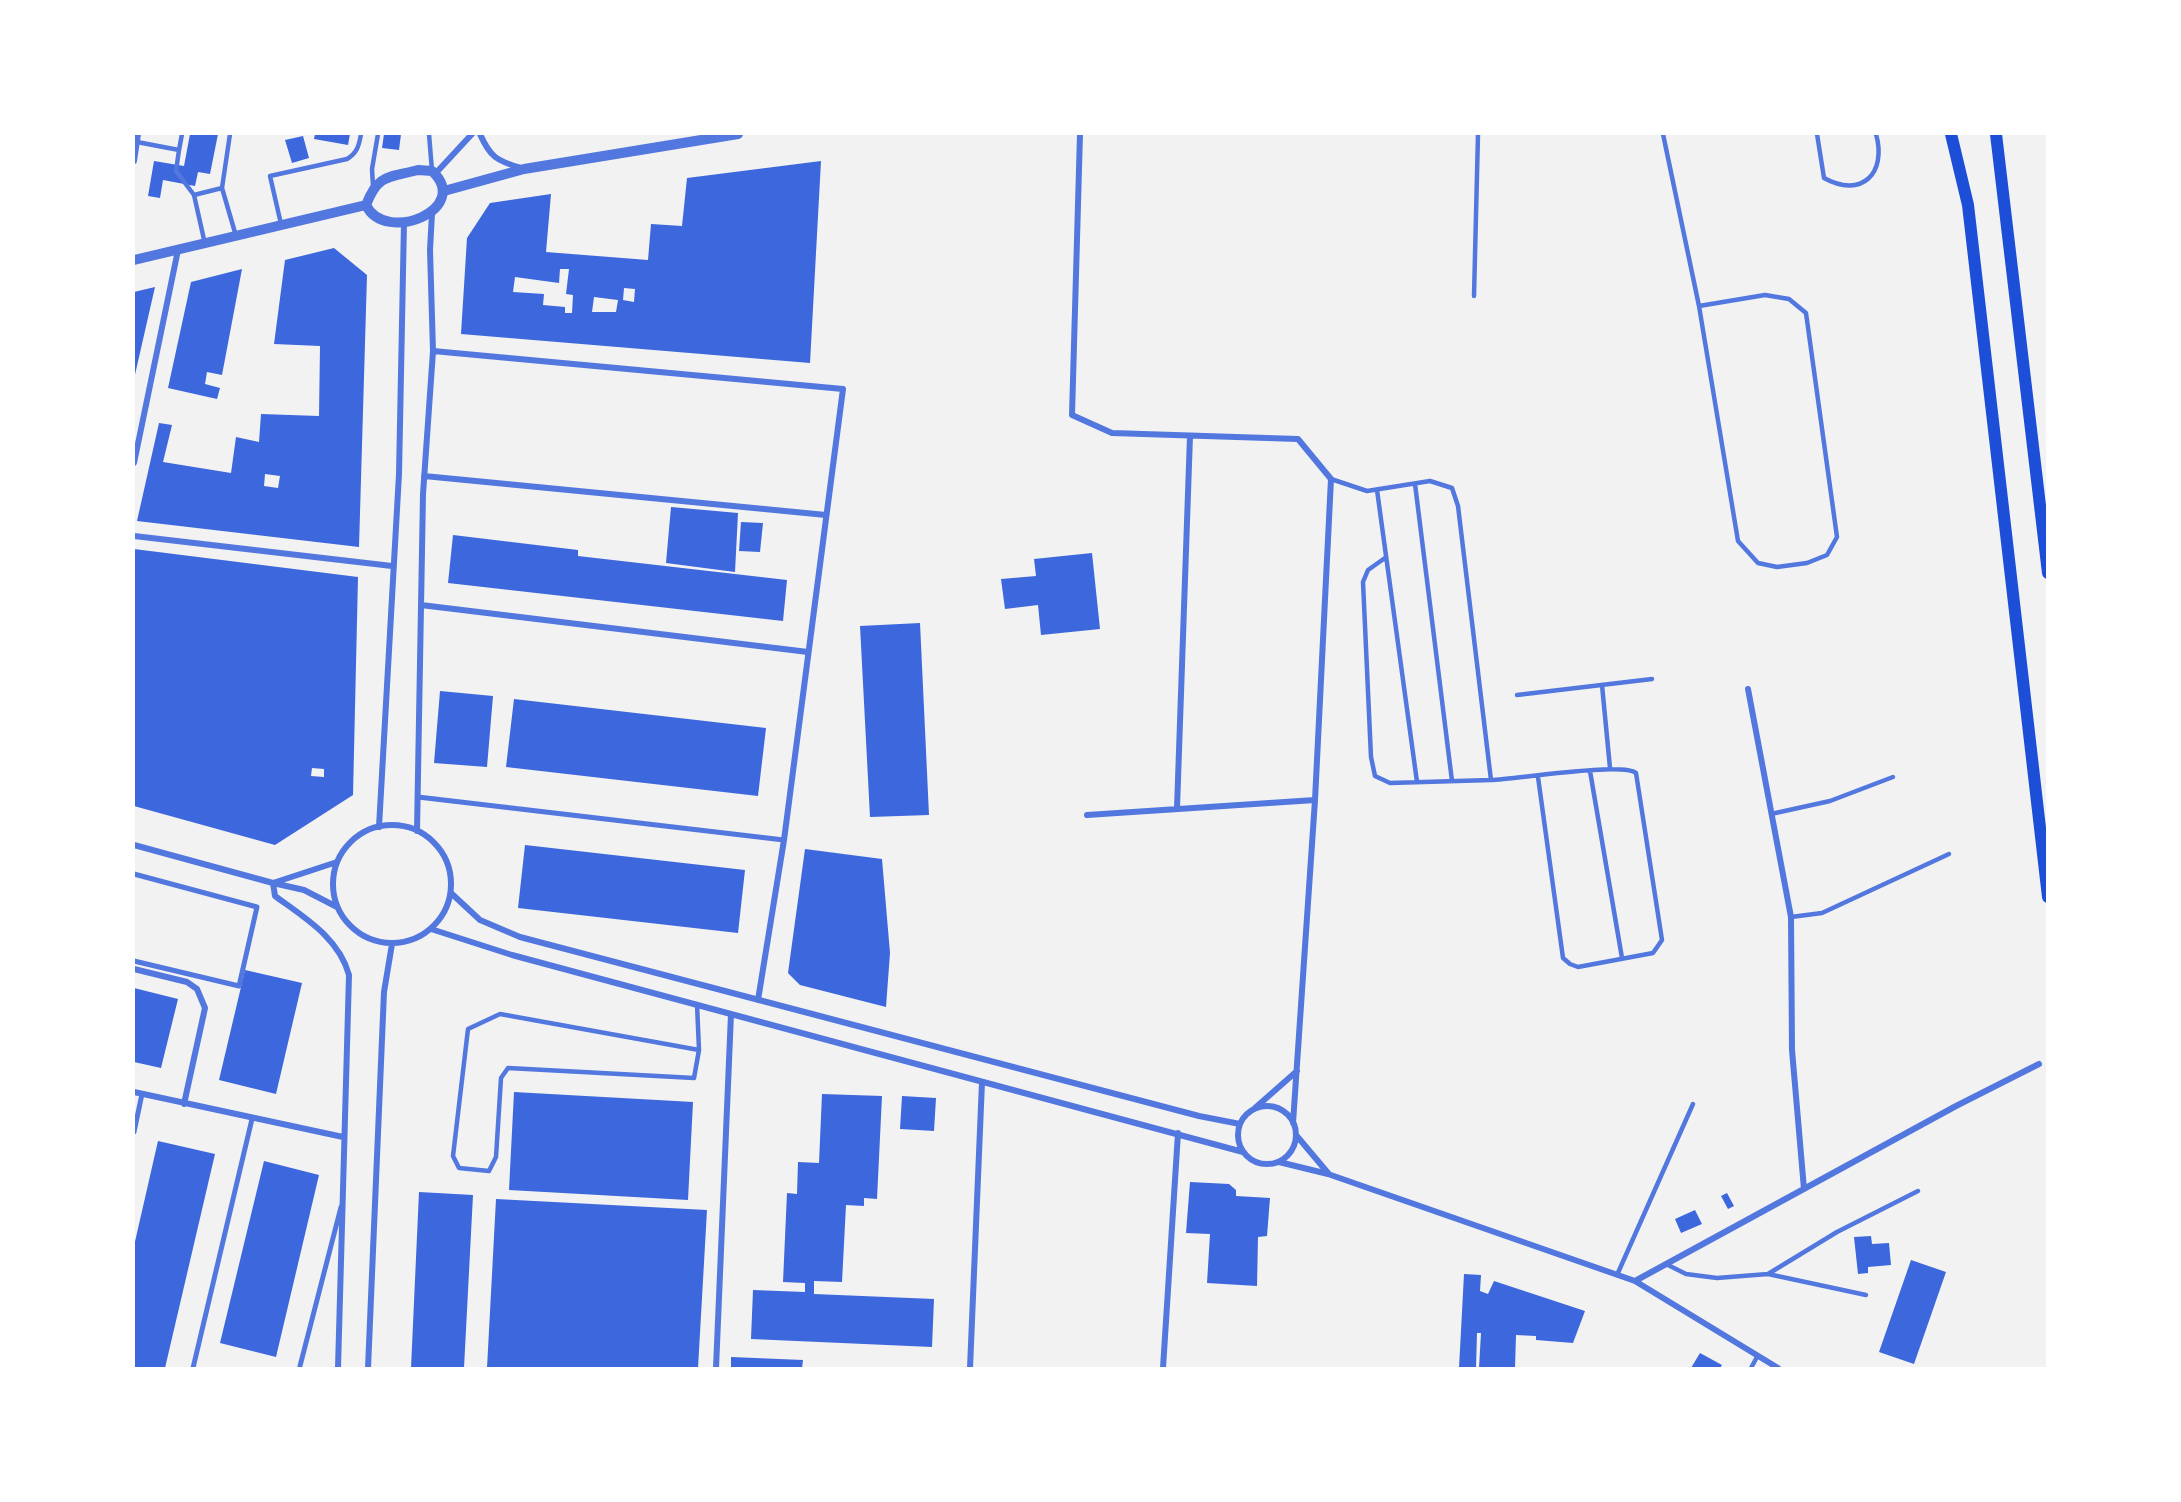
<!DOCTYPE html>
<style>
body{margin:0}
#map{position:relative;width:2181px;height:1502px;overflow:hidden;background:#f2f2f2;font-family:Karla,sans-serif}
canvas{display:block}
.frame{position:absolute;inset:0;border:135px solid #fff;pointer-events:none}
</style>
<div id="map">
<canvas width="2181" height="1502"></canvas>
<div class="frame"></div>
</div>
<script>
const context = document.querySelector('canvas').getContext('2d');
context.lineJoin = 'round';
function fillPath(path, color) { context.fillStyle = color; context.fill(path, 'evenodd'); }
function stroke(path, color, width, dash) { context.strokeStyle = color; context.lineWidth = width; context.lineCap = dash ? 'butt' : 'round'; context.setLineDash(dash || []); context.stroke(path); }
fillPath(new Path2D(`
 M190 134H218L210 174 198 172 195 186 163 180 160 198 148 196 154 161 184 166Z
 M315 134H350L348 145 314 139Z
 M384 134H401L399 150 382 148Z
 M303 136 309 158 292 163 285 140Z
 M821 161 810 363 461 334 467 238 490 203 551 194 546 252 648 260 651 224 682 226 687 178ZM560 269H569L566 294 573 295 572 313H565V307L543 305 544 294 513 292 515 277 559 283ZM624 288 635 289 634 302 623 300ZM594 297 618 300 616 312H592Z
 M334 248 367 275 359 547 137 521 159 423 172 425 163 462 231 473 236 437 259 442 261 414 319 416 320 346 274 344 285 260ZM265 474 280 476 278 488 264 486Z
 M242 269 222 375 207 372 205 384 220 388 217 399 168 388 191 282Z
 M155 287 134 379V292Z
 M671 507 738 513 735 572 666 563Z
 M741 522 763 523 760 552 739 551Z
 M453 535 578 550V556L787 580 783 621 448 583Z
 M134 549 358 577 353 795 275 845 134 806ZM312 768 324 769V777L311 776Z
 M1092 553 1100 629 1041 635 1038 605 1005 609 1001 579 1036 576 1034 559Z
 M920 623 929 815 870 817 860 626Z
 M440 691 493 696 487 767 434 763Z
 M514 699 766 728 758 796 506 767Z
 M525 845 745 870 738 933 518 908Z
 M805 849 882 859 890 953 886 1007 800 985 788 973Z
 M245 970 302 983 276 1094 219 1080Z
 M134 988 178 999 161 1068 134 1062Z
 M514 1092 693 1102 688 1200 509 1190Z
 M822 1094 882 1096 877 1199 864 1198V1206L846 1205 842 1282 814 1281V1294L934 1299 932 1347 751 1339 753 1290 805 1292V1283L783 1282 787 1193 797 1194 798 1162 819 1163Z
 M902 1096 936 1098 934 1131 900 1129Z
 M158 1141 215 1154 165 1368H134V1246Z
 M264 1161 319 1175 276 1357 220 1343Z
 M1190 1182 1229 1184 1236 1190V1196L1270 1198 1267 1236 1258 1237 1257 1286 1207 1283 1210 1234 1186 1233Z
 M419 1192 473 1195 464 1368H411Z
 M1727 1193 1734 1206 1728 1209 1721 1196Z
 M496 1199 707 1210 698 1368H487Z
 M1695 1210 1702 1224 1681 1233 1675 1219Z
 M1871 1236 1872 1244 1889 1243 1891 1265 1868 1267V1273L1858 1274 1854 1237Z
 M1911 1260 1946 1272 1914 1364 1879 1352Z
 M1464 1274 1481 1275 1480 1291 1488 1294 1494 1281 1585 1311 1573 1343 1536 1340V1336L1516 1335 1515 1368H1479L1481 1333H1477L1476 1368H1459Z
 M1700 1353 1722 1365 1720 1368H1691Z
 M731 1357 803 1360 802 1368H731Z`), '#3d67dc');
stroke(new Path2D(`
 M230 134 222 188 236 236
 M429 134 432 171
 M1663 134 1699 306 1738 541 1758 563 1777 567 1807 563 1827 555 1837 537 1806 313 1789 299 1765 295 1699 306
 M1817 134 1824 178C1862 199 1887 173 1876 134
 M137 142 179 150 176 171 194 195 205 244
 M179 150 182 134
 M373 186 372 169 378 134
 M194 195 222 188
 M281 224 270 176 347 159C357 153 359 146 361 134
 M1474 296 1478 134
 M1331 479 1367 491 1430 481 1452 488 1458 506 1491 780C1516 779 1623 762 1636 773L1662 940 1653 953 1578 967 1570 964 1563 958 1538 777
 M1415 484 1452 781
 M1377 490 1417 782
 M1385 558 1368 570 1363 582 1371 757 1375 776 1390 783 1491 780
 M1602 685 1610 768
 M1517 695 1652 679
 M1590 771 1622 958
 M1771 814 1830 801 1893 777
 M1791 917 1822 913 1949 854
 M697 1004 699 1050 694 1078 508 1068 501 1078 496 1157 489 1171 459 1168 453 1156 468 1029 500 1014 699 1050
 M1666 1264 1686 1274 1717 1278 1768 1274 1837 1232 1918 1191
 M1768 1274 1866 1295
 M1617 1275 1693 1104
 M1751 1368 1757 1357`), '#5277de', 4.5);
stroke(new Path2D(`
 M418 797 784 840
 M134 874 257 907 239 986 134 961
 M134 1132 142 1094
 M300 1366 341 1207
 M193 1368 252 1119`), '#5277de', 5);
stroke(new Path2D(`
 M480 134C490 157 497 161 521 168
 M1080 134 1072 415 1112 433 1298 439 1331 479 1315 800 1293 1123
 M134 161 138 134
 M435 174 472 134
 M433 351 843 389 784 840 758 1000
 M134 463 178 250
 M424 476 826 515
 M134 536 392 566
 M421 605 808 652
 M1748 689 1791 917 1792 1050 1804 1189
 M1177 808 1190 436
 M1087 815 1315 800
 M333 884a59 59 0 1 1 118 0a59 59 0 1 1-118 0Z
 M379 827 399 474 404 222
 M417 831 423 494 433 351 430 250 432 213
 M134 845 273 883 337 862
 M451 893 480 920 520 937 1199 1116 1240 1124
 M337 907 304 890 273 883 275 896C305 918 339 938 349 975L338 1368
 M431 929 512 955 1243 1152
 M134 969 187 982 197 989 205 1008 184 1104
 M134 1092 343 1137
 M1238 1135a29 29 0 1 1 58 0a29 29 0 1 1-58 0Z
 M1255 1108 1297 1071
 M1296 1135 1328 1173
 M1279 1162 1328 1174 1635 1281 1778 1368
 M1635 1281 1956 1106 2039 1064
 M368 1368 384 992 392 944
 M716 1368 731 1014
 M970 1368 982 1082
 M1163 1368 1178 1133`), '#5277de', 6);
stroke(new Path2D(`
 M418 170 432 171C473 209 385 245 366 205 378 174 388 178 418 170Z
 M444 191 524 169 738 134
 M134 260 366 205`), '#5277de', 10);
stroke(new Path2D(`
 M1951 134 1968 205 2048 897
 M1996 134 2048 573`), '#1d4ed8', 12);
</script>
